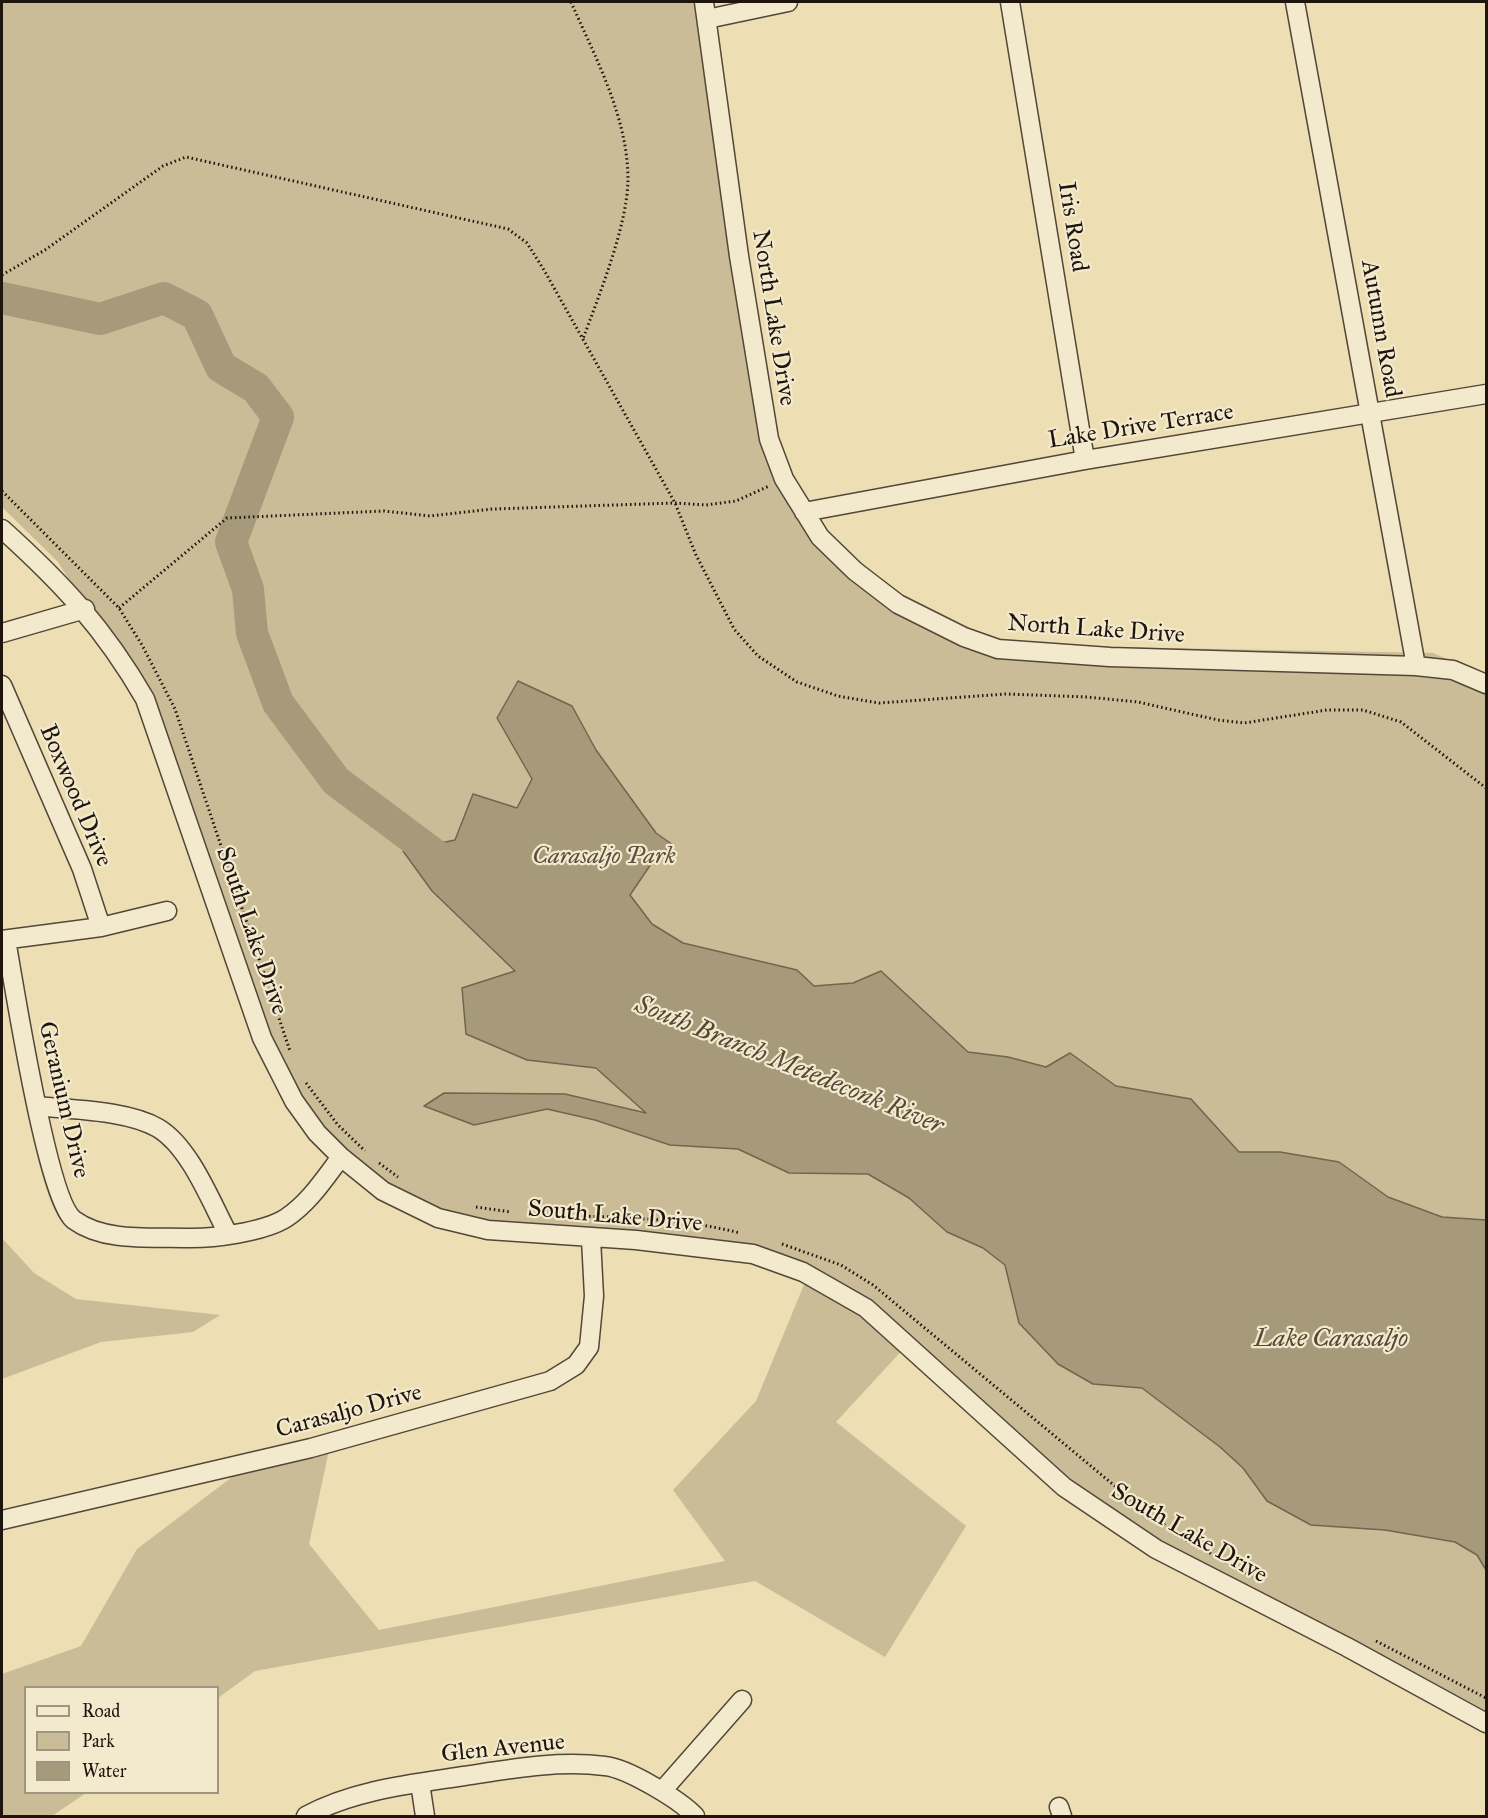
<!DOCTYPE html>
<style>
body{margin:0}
#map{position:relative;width:1488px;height:1818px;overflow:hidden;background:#eddeb3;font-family:"IM FELL Great Primer",serif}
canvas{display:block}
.frame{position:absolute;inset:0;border:3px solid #1f150f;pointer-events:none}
.legend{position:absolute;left:24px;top:1686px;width:195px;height:108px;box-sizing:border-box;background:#f3eace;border:2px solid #9e9582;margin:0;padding:8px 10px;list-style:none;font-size:18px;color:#1f150f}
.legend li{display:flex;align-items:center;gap:12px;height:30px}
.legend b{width:30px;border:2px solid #9e9582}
</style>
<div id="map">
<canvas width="1488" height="1818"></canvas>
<div class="frame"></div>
<ul class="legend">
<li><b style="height:8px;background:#f3eace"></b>Road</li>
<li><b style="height:16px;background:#cabc97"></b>Park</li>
<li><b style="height:16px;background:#a79a7b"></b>Water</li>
</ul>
</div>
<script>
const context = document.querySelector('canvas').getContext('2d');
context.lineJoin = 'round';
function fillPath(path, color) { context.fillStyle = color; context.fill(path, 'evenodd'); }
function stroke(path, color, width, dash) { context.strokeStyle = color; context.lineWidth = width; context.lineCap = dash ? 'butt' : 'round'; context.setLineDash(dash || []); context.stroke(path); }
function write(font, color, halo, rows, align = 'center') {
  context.font = font + ' "IM FELL Great Primer",serif'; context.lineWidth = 4.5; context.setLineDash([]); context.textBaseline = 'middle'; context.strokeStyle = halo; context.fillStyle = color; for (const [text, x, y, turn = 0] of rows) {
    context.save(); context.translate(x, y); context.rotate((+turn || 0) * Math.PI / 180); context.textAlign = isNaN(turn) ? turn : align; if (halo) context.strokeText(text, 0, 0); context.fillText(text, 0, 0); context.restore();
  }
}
fillPath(new Path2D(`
 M2 2H704L772 448 804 512 867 580 999 645 1433 653 1486 676V1723L1101 1514 907 1345 836 1422 966 1526 885 1657 755 1581 255 1671 218 1698V1688H26V1792L86 1793 52 1816H2V1674L81 1646 137 1549 240 1471 329 1450 309 1544 379 1630 725 1561 673 1490 756 1401 808 1275 753 1254 488 1230 383 1191 294 1101 149 710 58 562 2 507Z
 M2 1238 34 1273 76 1299 220 1315 193 1332 101 1342 2 1379Z`), '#cabc97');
const water = new Path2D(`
 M518 681 572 706 596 750 656 833 673 845 651 864 630 895 652 924 683 943 797 970 814 986 853 983 881 971 968 1052 1008 1057 1046 1067 1070 1053 1116 1086 1191 1099 1239 1152H1280L1339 1162 1388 1197 1442 1217 1486 1220V1570L1477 1555 1455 1542 1385 1530 1311 1525 1267 1501 1243 1468 1220 1447 1142 1388 1093 1384 1058 1364 1019 1323 1005 1265 983 1248 947 1232 909 1198 868 1174 789 1173 738 1149 670 1145 595 1120 547 1109 474 1125 424 1106 444 1093 565 1094 646 1113 596 1068 527 1060 466 1034 462 988 515 971 432 891 403 851 455 840 473 794 517 808 532 779 497 718Z`);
fillPath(water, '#a79a7b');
stroke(water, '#716550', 1.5);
stroke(new Path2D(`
 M2 298 100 319 164 298 197 315 221 367 256 388 278 417 231 542 248 589 252 633 278 703 336 781 458 872`), '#a79a7b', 32);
const minor = new Path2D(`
 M704 2 739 256 769 439 784 479 820 537 855 571 898 604 964 637 998 649 1110 657 1416 666 1453 670 1486 684
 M1010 2 1085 460
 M1295 2 1416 666
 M707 19 788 2
 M804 512 1085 460 1486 394
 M2 529C62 583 104 628 145 699L262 1038 294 1101 317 1133 341 1157 383 1191 438 1218 488 1230 636 1240 753 1254 803 1272 866 1308 1064 1487 1156 1549 1347 1647 1486 1723
 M2 633 85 609
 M2 685 82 869 101 927
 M2 940 101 927 167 911
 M6 940C14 984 47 1200 74 1220 104 1242 150 1237 185 1238 212 1239 264 1232 286 1218 309 1203 325 1178 341 1157
 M37 1106C72 1110 127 1110 158 1128 190 1147 211 1202 228 1234
 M2 1520 311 1448 550 1381 576 1365 589 1347 594 1296 591 1239
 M420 1783 425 1816
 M662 1791 742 1700
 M1059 1807 1062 1816
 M306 1816C353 1790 412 1784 464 1776 510 1769 558 1760 605 1766 627 1768 680 1800 695 1816`);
stroke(minor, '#524738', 21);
stroke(new Path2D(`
 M571 2C595 57 628 117 628 180 627 227 599 295 583 339
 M2 275 45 250 163 166 186 157 508 229 527 243 544 270 675 503 696 555 734 629 758 656 797 682 838 696 879 703 1006 694 1087 697 1138 702 1218 720 1244 723 1327 710H1363L1401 722 1486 788
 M2 491 119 608 142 645 175 709 290 1051
 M119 608 227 518 384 511 430 516 493 509 675 503 706 505 736 501 769 486
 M306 1083 338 1125 365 1151
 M379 1163 398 1177
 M476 1207 511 1212
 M571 1216C628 1217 685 1219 740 1233
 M782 1244 841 1265 873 1285 1145 1511 1183 1538 1253 1577
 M1376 1641 1486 1698`), '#1f150f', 3, [1.5, 3]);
stroke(minor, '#f3eace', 18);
write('24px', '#1f150f', '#f3eace', [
 ["Iris Road",1072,227,81],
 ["North Lake Drive",773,318,81],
 ["Autumn Road",1380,329,80],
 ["Lake Drive Terrace",1141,427,-9],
 ["North Lake Drive",1096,630,4],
 ["Boxwood Drive",75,796,67],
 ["South Lake Drive",251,931,71],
 ["Geranium Drive",63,1100,77],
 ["South Lake Drive",615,1217,5],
 ["Carasaljo Drive",349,1412,-15],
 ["South Lake Drive",1189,1534,30],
 ["Glen Avenue",503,1749,-6]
]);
write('italic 24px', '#5b4f3f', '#f3eace', [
 ["Carasaljo Park",604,857]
]);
write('italic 26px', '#554a3a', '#f3eace', [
 ["South Branch Metedeconk River",789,1066,22],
 ["Lake Carasaljo",1331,1340]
]);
</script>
